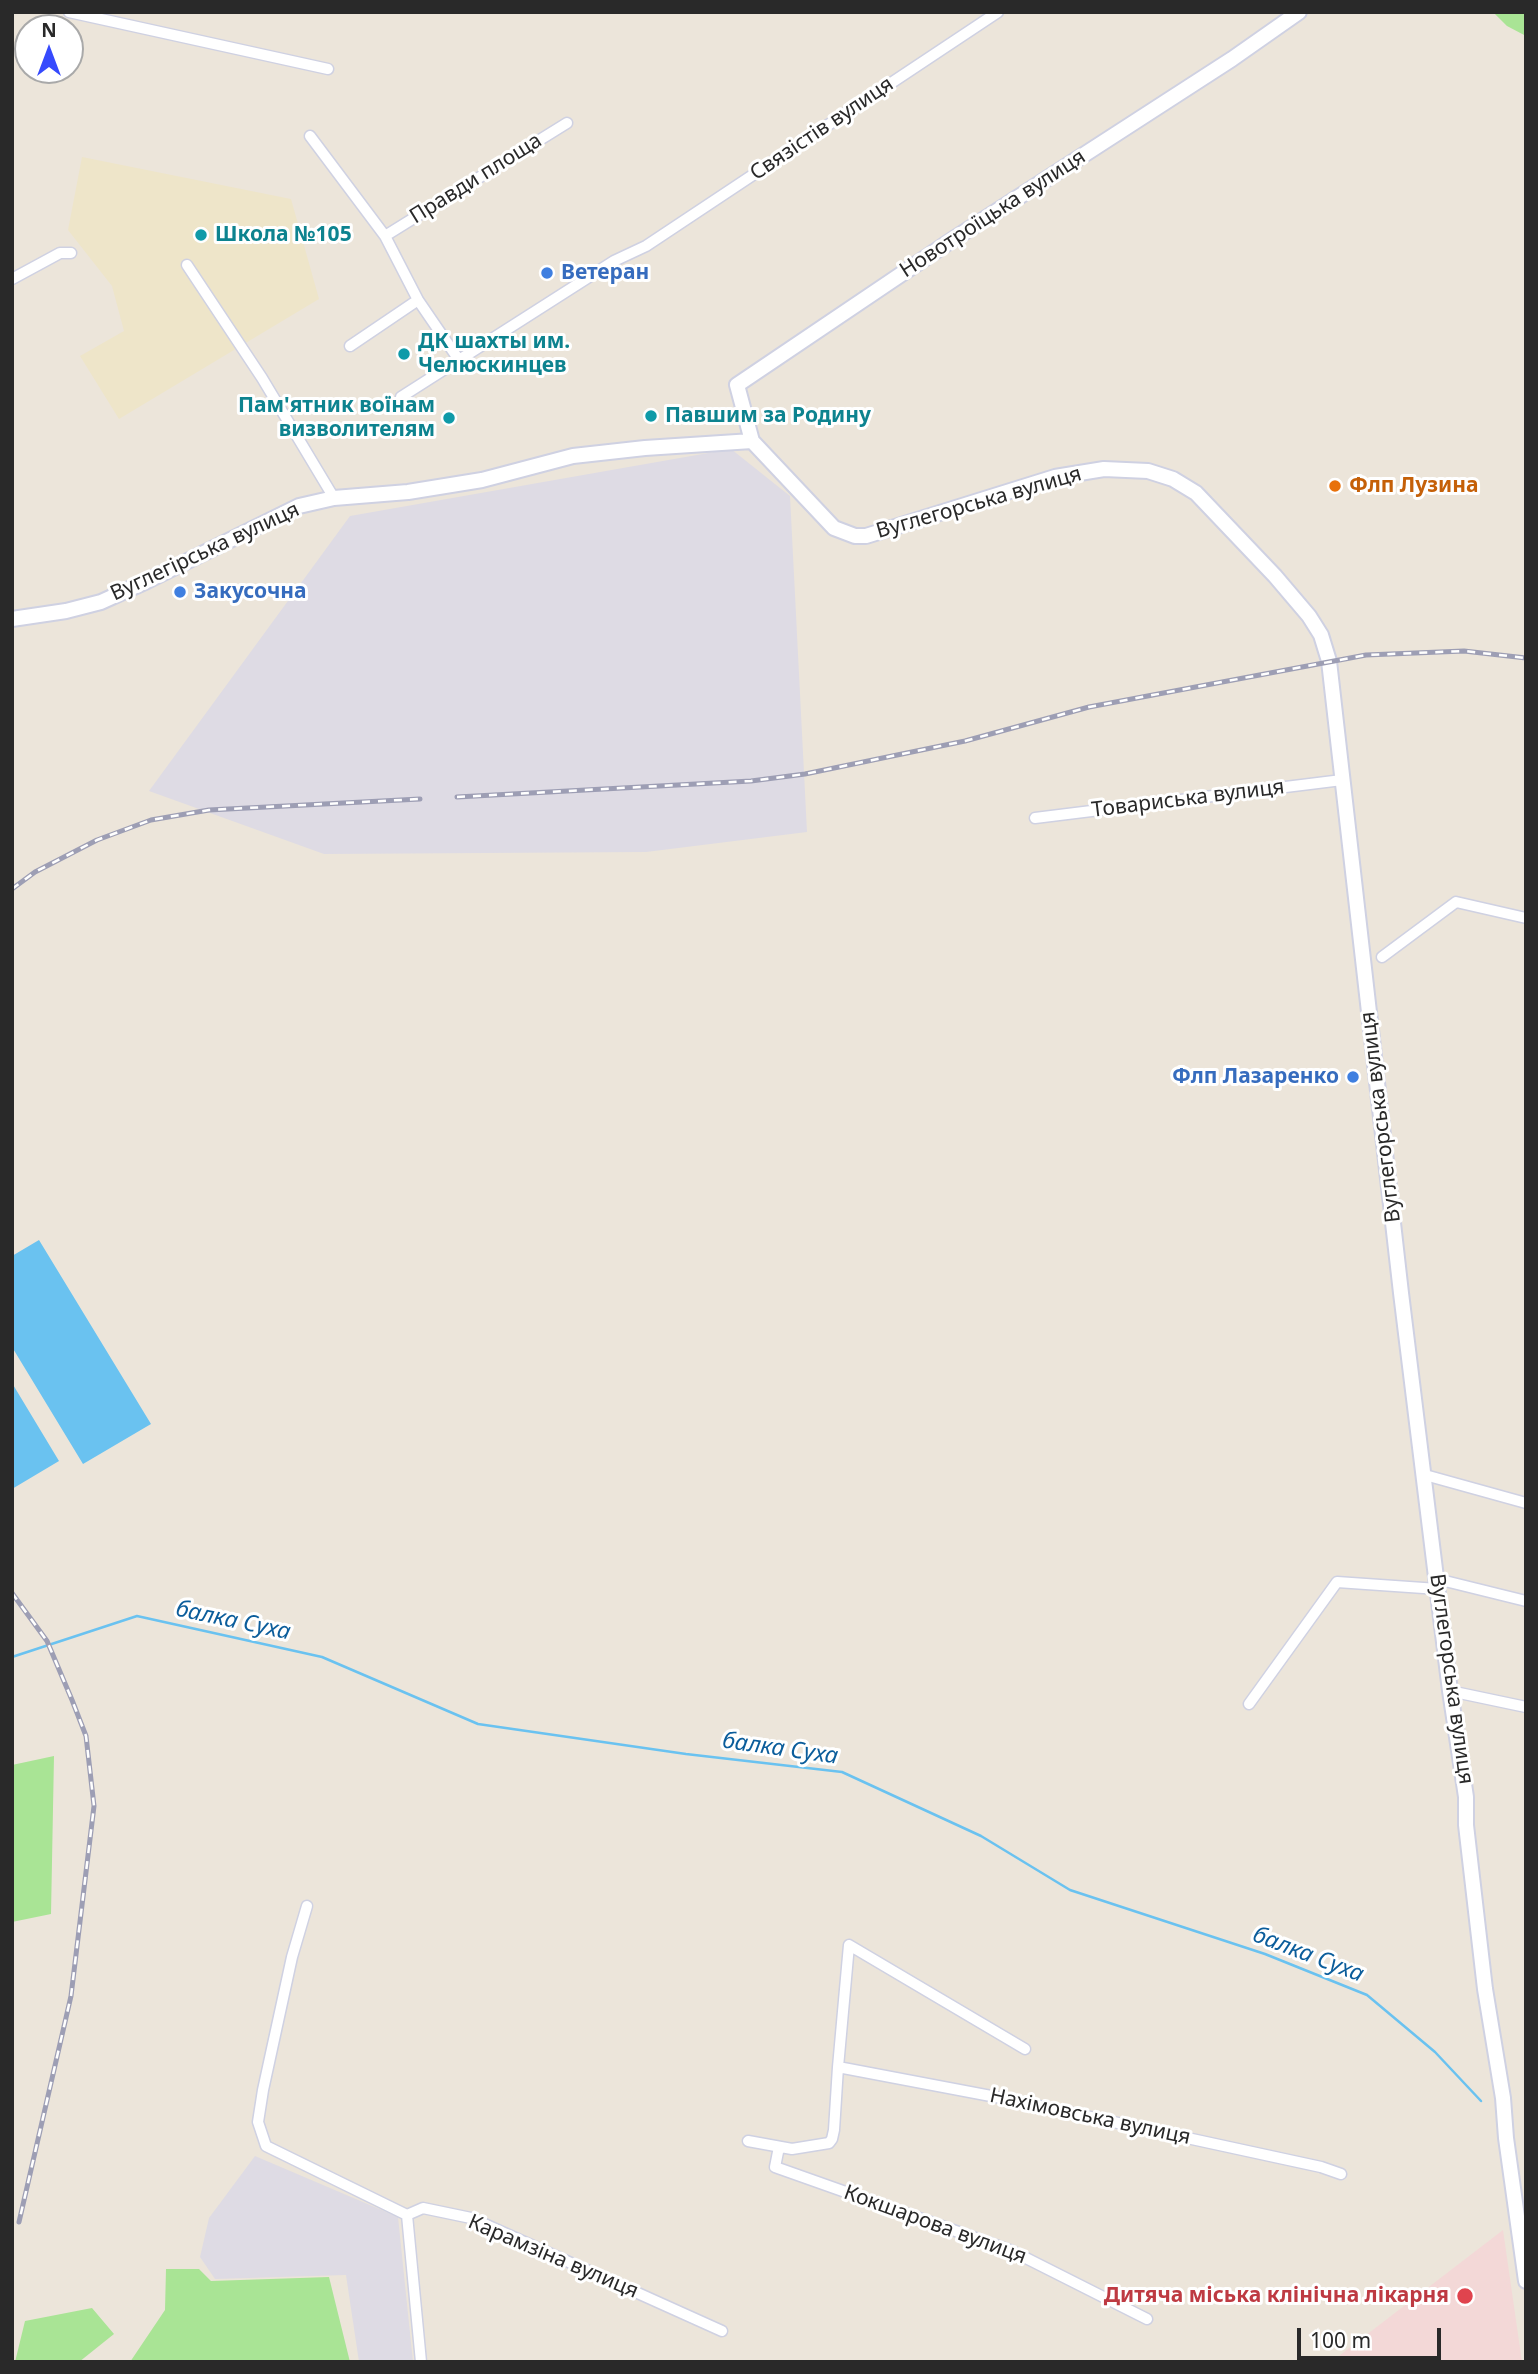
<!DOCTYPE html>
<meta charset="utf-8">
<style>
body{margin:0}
#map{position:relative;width:1538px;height:2374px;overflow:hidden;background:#ece5da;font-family:"Noto Sans",sans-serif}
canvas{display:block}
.frame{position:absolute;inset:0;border:14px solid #292929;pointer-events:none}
.north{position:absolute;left:14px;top:14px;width:70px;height:70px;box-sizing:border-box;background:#fff;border:2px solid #a9a9a9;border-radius:50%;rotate:0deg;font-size:19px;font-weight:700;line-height:28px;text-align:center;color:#292929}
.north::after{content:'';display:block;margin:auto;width:24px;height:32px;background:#364afd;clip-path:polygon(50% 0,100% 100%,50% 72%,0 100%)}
.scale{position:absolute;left:1297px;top:2328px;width:144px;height:32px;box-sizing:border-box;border:4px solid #292929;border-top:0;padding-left:9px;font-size:21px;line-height:24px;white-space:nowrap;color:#292929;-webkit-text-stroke:5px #fff;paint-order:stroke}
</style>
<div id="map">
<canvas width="1538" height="2374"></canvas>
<div class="frame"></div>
<div class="north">N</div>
<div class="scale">100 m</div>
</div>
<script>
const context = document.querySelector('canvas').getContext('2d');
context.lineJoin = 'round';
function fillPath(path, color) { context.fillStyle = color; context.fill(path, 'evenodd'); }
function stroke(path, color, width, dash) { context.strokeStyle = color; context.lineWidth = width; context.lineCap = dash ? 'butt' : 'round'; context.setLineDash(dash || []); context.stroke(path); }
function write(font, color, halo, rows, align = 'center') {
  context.font = font + ' "Noto Sans",sans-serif'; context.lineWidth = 6; context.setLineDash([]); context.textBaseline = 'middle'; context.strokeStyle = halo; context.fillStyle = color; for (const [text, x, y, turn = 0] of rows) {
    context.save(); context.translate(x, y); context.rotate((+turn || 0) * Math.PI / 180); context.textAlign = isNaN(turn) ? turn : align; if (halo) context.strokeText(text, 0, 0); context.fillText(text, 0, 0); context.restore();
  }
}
fillPath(new Path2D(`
 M731 449 790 496 807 832 646 852 324 854 149 791 350 516Z
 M255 2156 398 2217 413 2362H359L346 2275 215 2279 200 2257 209 2218Z`), '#dedbe4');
fillPath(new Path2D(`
 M82 157 291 199 319 299 119 419 80 356 124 331 112 286 68 230Z`), '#eee5c9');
fillPath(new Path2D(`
 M1503 2230 1522 2362H1331Z`), '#f3d8d7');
fillPath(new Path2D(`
 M1493 12H1526V36L1507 26Z
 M54 1756 51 1914 12 1922V1765Z
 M166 2269H199L211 2281 329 2277 350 2362H130L165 2310Z
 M92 2308 114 2334 79 2362H15L25 2321Z`), '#a9e495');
fillPath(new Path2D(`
 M39 1240 151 1424 83 1464 12 1347V1256Z
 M12 1383 59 1461 12 1489Z`), '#6ac2f0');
stroke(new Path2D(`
 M12 1657 137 1616 322 1657 478 1724 686 1754 842 1772 981 1836 1070 1890 1265 1954 1367 1995 1435 2052 1481 2101`), '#6ac2f0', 2.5);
const street = new Path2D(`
 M69 12 328 69
 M310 136 385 236 418 300 459 360
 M385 236 567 123
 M187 265 262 378 334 498
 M12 279 60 253H71
 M350 346 418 300
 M401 397 614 261 646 246 998 12
 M1035 818 1342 780
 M1382 957 1456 902 1526 918
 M1425 1475 1526 1503
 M1437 1579 1526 1601
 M1450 1691 1526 1707
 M1249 1704 1337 1582 1438 1589
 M307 1906 292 1957 263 2090 258 2122 266 2146 407 2215 423 2208 471 2218 722 2331
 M838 2067 849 1945 1025 2049
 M748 2141 792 2149 829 2143 832 2139 834 2130 838 2067 1012 2100 1321 2167 1341 2174
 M779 2147 775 2167 1012 2251 1147 2319
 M407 2215 421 2362`);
const secondary = new Path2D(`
 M1299 12 1232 59 949 242 737 385 752 441 834 528 855 536H866L1055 477 1104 469 1148 471 1173 479 1196 493 1275 576 1309 616 1321 635 1329 661 1401 1293 1450 1691 1466 1797V1825L1485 1989 1503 2098 1506 2138 1526 2281
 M12 619 66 611 101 602 147 581 299 506 334 498 408 492 482 480 573 456 645 448 752 441`);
stroke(street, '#cfd1e2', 13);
stroke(secondary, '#cfd1e2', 18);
stroke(street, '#fff', 10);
stroke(secondary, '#fff', 14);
const rail = new Path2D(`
 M457 797 751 781 805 774 965 741 1089 707 1366 655 1464 651 1526 658
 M12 889 35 872 97 840 151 820 209 810 420 799
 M12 1593 47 1641 72 1700 86 1736 94 1806 71 1996 19 2222`);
stroke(rail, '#9d9eb4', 5);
stroke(rail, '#fff', 2.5, [8]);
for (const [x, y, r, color] of [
 [201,235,7,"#0f9aa8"],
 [547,273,7,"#3f7fe0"],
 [404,354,7,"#0f9aa8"],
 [651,416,7,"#0f9aa8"],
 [449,418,7,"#0f9aa8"],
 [1335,486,7,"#e8710a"],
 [180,592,7,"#3f7fe0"],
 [1353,1077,7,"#3f7fe0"],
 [1465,2296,9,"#e0444e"]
]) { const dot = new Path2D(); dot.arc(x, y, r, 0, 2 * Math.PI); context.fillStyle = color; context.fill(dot); stroke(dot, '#fff', 2.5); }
write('21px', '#292929', '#fff', [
 ["Связістів вулиця",822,129,-34],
 ["Правди площа",476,179,-32],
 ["Новотроїцька вулиця",993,214,-33],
 ["Вуглегорська вулиця",979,503,-16],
 ["Вуглегірська вулиця",205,552,-25],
 ["Товариська вулиця",1188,799,-7],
 ["Вуглегорська вулиця",1381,1117,-97],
 ["Вуглегорська вулиця",1451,1679,82],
 ["Нахімовська вулиця",1090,2117,12],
 ["Кокшарова вулиця",935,2225,20],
 ["Карамзіна вулиця",553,2257,23]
]);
write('bold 21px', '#0d838f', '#fff', [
 ["Школа №105",215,235],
 ["ДК шахты им.",418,342],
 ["Челюскинцев",418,366],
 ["Пам'ятник воїнам",435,406,"right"],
 ["визволителям",435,430,"right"],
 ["Павшим за Родину",665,416]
], 'left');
write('bold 21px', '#366cbe', '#fff', [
 ["Ветеран",561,273],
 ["Закусочна",194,592],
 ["Флп Лазаренко",1339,1077,"right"]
], 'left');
write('bold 21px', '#c56008', '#fff', [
 ["Флп Лузина",1349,486]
], 'left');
write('bold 21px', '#be3a42', '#fff', [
 ["Дитяча міська клінічна лікарня",1449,2296]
], 'right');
write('italic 23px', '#0b5d9b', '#fff', [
 ["балка Суха",233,1621,12],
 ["балка Суха",780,1749,8],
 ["балка Суха",1308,1955,21]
]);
</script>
